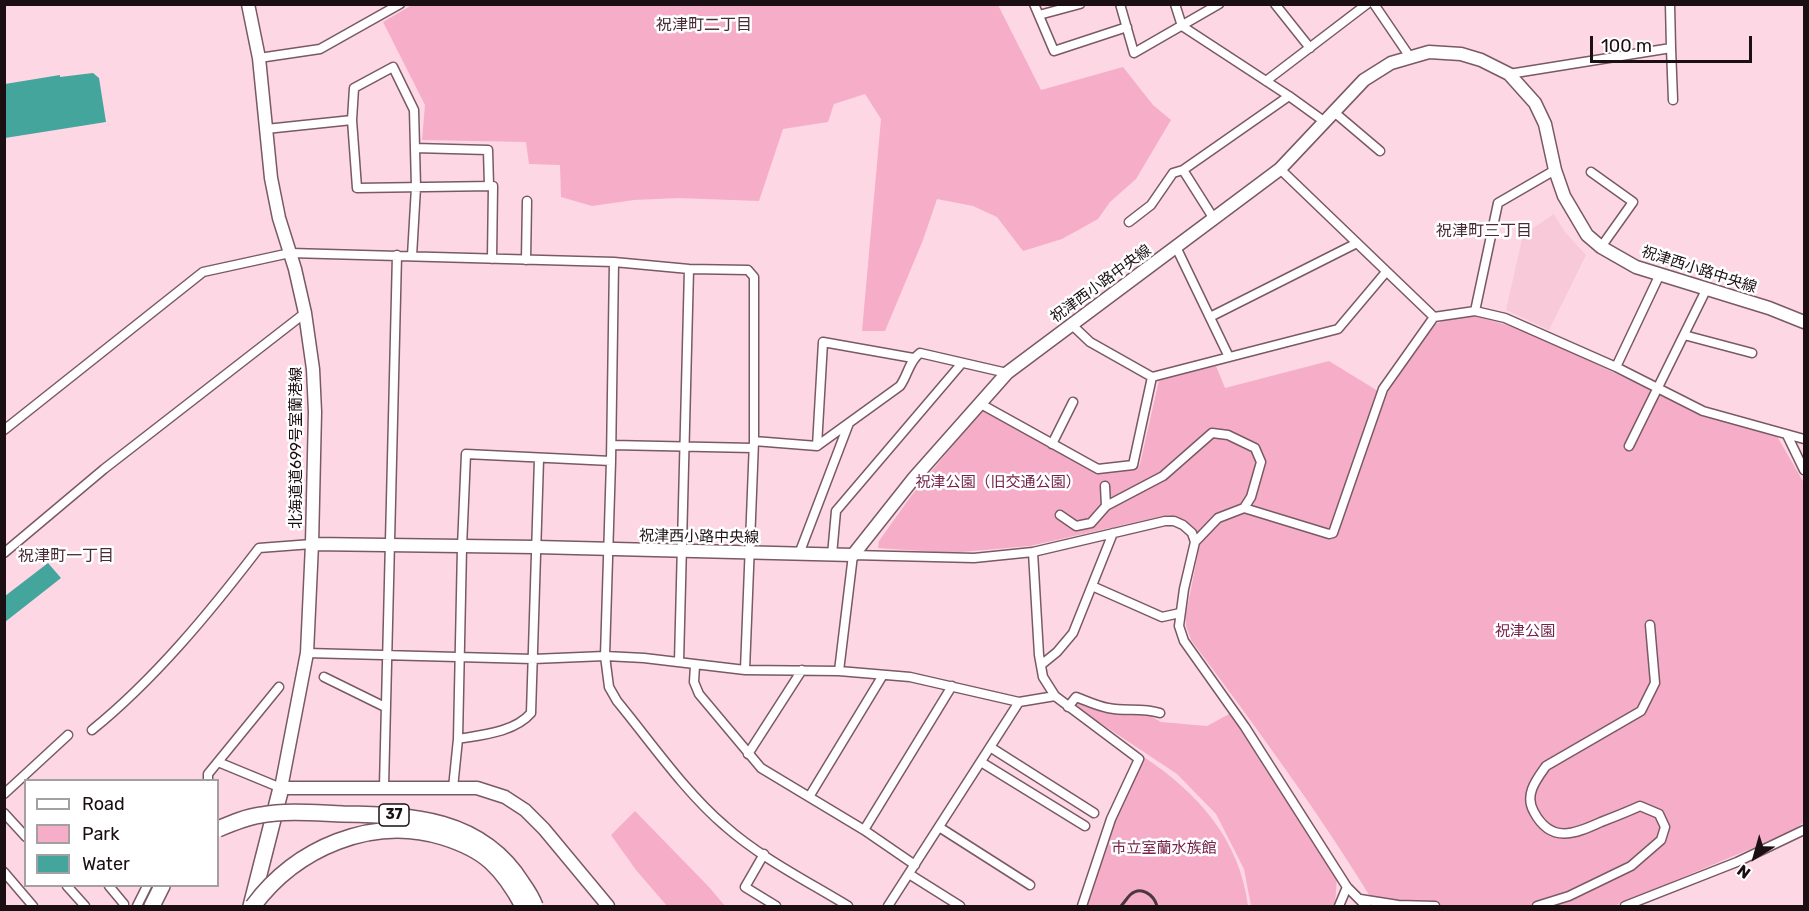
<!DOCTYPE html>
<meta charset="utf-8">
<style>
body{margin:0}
#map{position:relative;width:1809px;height:911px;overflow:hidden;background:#fdd7e4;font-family:Rubik,sans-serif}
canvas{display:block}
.frame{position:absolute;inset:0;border:6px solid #1b0f13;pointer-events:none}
.legend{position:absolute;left:24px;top:779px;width:195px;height:108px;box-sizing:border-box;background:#fff;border:2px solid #a49fa1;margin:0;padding:8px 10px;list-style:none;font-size:18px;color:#1b0f13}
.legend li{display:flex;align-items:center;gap:12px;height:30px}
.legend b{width:30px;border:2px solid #a49fa1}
.north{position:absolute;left:1725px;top:827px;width:60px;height:60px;-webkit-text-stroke:4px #fff;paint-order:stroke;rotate:217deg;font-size:16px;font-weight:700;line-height:24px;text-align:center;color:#1b0f13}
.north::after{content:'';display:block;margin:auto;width:21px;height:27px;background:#1b0f13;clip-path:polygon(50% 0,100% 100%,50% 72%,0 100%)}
.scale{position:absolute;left:1590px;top:36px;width:162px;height:27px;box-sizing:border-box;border:3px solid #1b0f13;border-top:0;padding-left:8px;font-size:18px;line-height:21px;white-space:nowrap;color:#1b0f13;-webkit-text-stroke:4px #fff;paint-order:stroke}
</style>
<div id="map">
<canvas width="1809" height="911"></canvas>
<div class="frame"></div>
<ul class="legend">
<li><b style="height:8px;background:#fff"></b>Road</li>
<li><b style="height:16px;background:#f6aec8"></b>Park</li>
<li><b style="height:16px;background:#44a59c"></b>Water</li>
</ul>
<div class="north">N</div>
<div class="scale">100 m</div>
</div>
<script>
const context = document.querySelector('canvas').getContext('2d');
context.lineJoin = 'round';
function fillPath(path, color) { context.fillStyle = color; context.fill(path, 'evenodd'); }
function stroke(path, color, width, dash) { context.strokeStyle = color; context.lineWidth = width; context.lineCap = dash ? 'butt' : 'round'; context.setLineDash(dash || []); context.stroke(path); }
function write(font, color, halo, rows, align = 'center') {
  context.font = font + ' Rubik,"Noto Sans JP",sans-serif'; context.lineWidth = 5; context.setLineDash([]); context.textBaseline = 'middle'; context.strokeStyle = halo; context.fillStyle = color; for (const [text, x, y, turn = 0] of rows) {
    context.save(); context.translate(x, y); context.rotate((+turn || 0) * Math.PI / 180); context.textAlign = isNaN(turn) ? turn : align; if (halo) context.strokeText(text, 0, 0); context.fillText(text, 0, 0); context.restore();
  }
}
fillPath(new Path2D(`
 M1554 214 1564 231 1586 255 1549 330 1506 310 1523 235Z`), '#f7c9d9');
fillPath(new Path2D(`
 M412 5H998L1041 90 1123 67 1153 105 1171 120 1136 179 1110 202 1098 219 1062 239 1023 251 997 217 973 206 937 199 923 240 885 331H862L881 119 865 94 834 104 828 122 783 129 759 201 678 198 634 200 592 206 561 197 560 165 529 164 526 142 422 140 425 105 383 22Z
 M1475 316 1507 325 1541 338 1705 416 1777 436 1804 483V817L1803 823 1791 832 1614 906H1376C1320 814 1256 727 1191 640L1186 626V614L1200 543C1195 526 1185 517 1167 515L1030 546 950 553 878 548 879 541 911 496 983 409 1094 470H1137L1140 464 1159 380 1216 366 1225 388 1329 361 1386 396C1395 379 1421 330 1438 323 1450 318 1462 317 1475 316Z
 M1076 699 1097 708 1139 709 1161 722 1207 726 1231 713 1277 777 1337 877 1335 906H1251L1244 869 1216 814 1177 774 1073 705Z
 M1144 757C1198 793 1240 840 1248 906H1086L1115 819Z
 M635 811 709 887 725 906H667L636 870 611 835Z`), '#f6aec8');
fillPath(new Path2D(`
 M93 73 99 78 106 122 5 138V84L60 75V77Z
 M48 563 61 578 5 622V596Z`), '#44a59c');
const street = new Path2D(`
 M1034 4 1054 51 1127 27
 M1120 4 1134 53 1219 4
 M1175 4 1182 26 1289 96 1325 122
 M1275 4 1310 48
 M1374 4 1410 57
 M1039 15 1080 4
 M1671 48 1673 100
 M259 58 320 49 400 4
 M1509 74 1671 48 1670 4
 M1266 81 1367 4
 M1334 112 1380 151
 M266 129 352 120
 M415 148 488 150 489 186
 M1280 169 1434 317
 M1183 170 1214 219
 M1591 172 1633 202 1601 247
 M1129 222 1151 205 1173 173 1183 170 1289 96
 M1176 247 1229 357
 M412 256 416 187 414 110 393 67 354 88 352 120 357 188 493 186 492 259
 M526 260 527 201
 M614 262 611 461 605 656 609 687 617 701C650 741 685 792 725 826 761 858 807 881 848 906
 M1475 311 1498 203 1555 170
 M1210 317 1357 243
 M1071 324 1090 342 1152 377 1338 329 1386 272
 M1684 335 1752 353
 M1616 367 1660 274
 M979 403 1098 469 1133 465 1152 377
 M4 430 203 272 290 253 614 262 689 269 748 270 754 277V441L745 670
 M1787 435 1804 470
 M754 441 817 446 900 386C908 375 909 361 920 353L1007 373
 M1052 444 1073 402
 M612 445 753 448
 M817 446 823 342 913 358
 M1629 446 1707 288
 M1105 486 1106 506
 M1244 508 1329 534 1333 533 1383 389 1434 317 1475 311 1505 318 1616 367 1703 411 1804 439
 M1060 515 1076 526 1091 523 1106 506 1163 476 1212 433 1228 435 1255 448 1261 462 1251 497 1244 508 1218 518 1195 542
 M1033 552 1039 655 1043 677 1055 696 1139 759 1111 819 1082 906
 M4 553 104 469 305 313
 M799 554 849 423
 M832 555 836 511 962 363
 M1092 586 1162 617 1180 613
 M307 653 533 659 605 656 644 658 745 670 839 671 910 677 1019 702 1055 696
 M679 662 689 269
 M695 665 694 682 699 694 761 768 864 830 915 865
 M1041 665 1057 652 1073 633 1113 533
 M839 671 853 555 974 558 1033 552 1165 521H1174L1183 525 1192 533 1195 542 1184 589 1179 626 1184 641 1245 727 1347 887 1366 906
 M324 677 385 707
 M1068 707 1076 697C1087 701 1097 706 1108 708 1127 712 1140 707 1160 713
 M92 730C155 679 210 612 259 548L312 544
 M458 739C482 735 515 732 531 713L539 459
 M990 747 1094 813
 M748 754 802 670
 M218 762 281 788
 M981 762 1085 826
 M208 780V774L279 687
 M384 787 397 255
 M453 788 458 739 462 547 466 454 611 461
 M4 794 68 735
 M809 797 883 675
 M4 813 26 837
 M939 827 1030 885
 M864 830 952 686
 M764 854 745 887 776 906
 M4 872 33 906
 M909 874 960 906
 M67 886 85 906
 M109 886 124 904
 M1360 899 1398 905 1435 906
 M137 906 147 886
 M888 906 1019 702
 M1339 906 1347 887
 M1537 906 1569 896 1631 866 1661 840 1665 827 1659 814 1640 806C1627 812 1614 817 1601 822 1575 834 1551 844 1534 812 1524 795 1536 780 1546 766L1641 711 1655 683 1650 625
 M1625 906 1737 862 1804 830`);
const secondary = new Path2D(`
 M248 4 259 58 271 178 279 218 295 269 305 313 313 369 315 412 312 544 307 653 281 788H477L505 797 525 810 544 829 608 906
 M312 544 536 547 853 555 914 478 1007 373 1280 169 1364 80 1391 63 1429 52 1461 54 1481 60 1509 74 1535 103 1545 124 1555 170 1564 196 1587 235 1601 247 1636 267 1769 308 1804 322`);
const highway = new Path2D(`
 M152 906 162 886
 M251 906 281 788`);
stroke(street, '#795964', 11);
stroke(secondary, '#795964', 15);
stroke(highway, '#795964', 18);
stroke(street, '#fff', 8);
stroke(secondary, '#fff', 12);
stroke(highway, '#fff', 15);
stroke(new Path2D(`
 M1121 906C1124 903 1127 898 1130 895 1141 885 1154 895 1157 906`), '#4a383e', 3);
const highwayBridge = new Path2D(`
 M218 829C232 823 246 817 261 815 287 810 316 813 343 814 412 815 481 818 522 883 527 890 532 898 535 906
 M253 906C296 848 372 815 443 837 459 842 478 850 491 862 504 874 515 891 523 906`);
stroke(highwayBridge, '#795964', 18, []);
stroke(highwayBridge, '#fff', 15);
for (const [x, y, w] of [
 [394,815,30]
]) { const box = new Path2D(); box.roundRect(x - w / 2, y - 11, w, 22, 4.5); context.fillStyle = '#fff'; context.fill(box); stroke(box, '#1b0f13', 1.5); }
write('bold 14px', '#1b0f13', null, [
 ["37",394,815]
]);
write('15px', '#1b0f13', '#fff', [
 ["祝津西小路中央線",1699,270,18],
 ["祝津西小路中央線",1101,284,-36],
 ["北海道道699号室蘭港線",297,448,-90],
 ["祝津西小路中央線",699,537,1]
]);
write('15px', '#752349', '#fff', [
 ["祝津公園（旧交通公園）",998,483],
 ["祝津公園",1525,632],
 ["市立室蘭水族館",1164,849]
]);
write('16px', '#482b36', '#fff', [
 ["祝津町二丁目",704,25],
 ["祝津町三丁目",1484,231],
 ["祝津町一丁目",66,556]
]);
</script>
